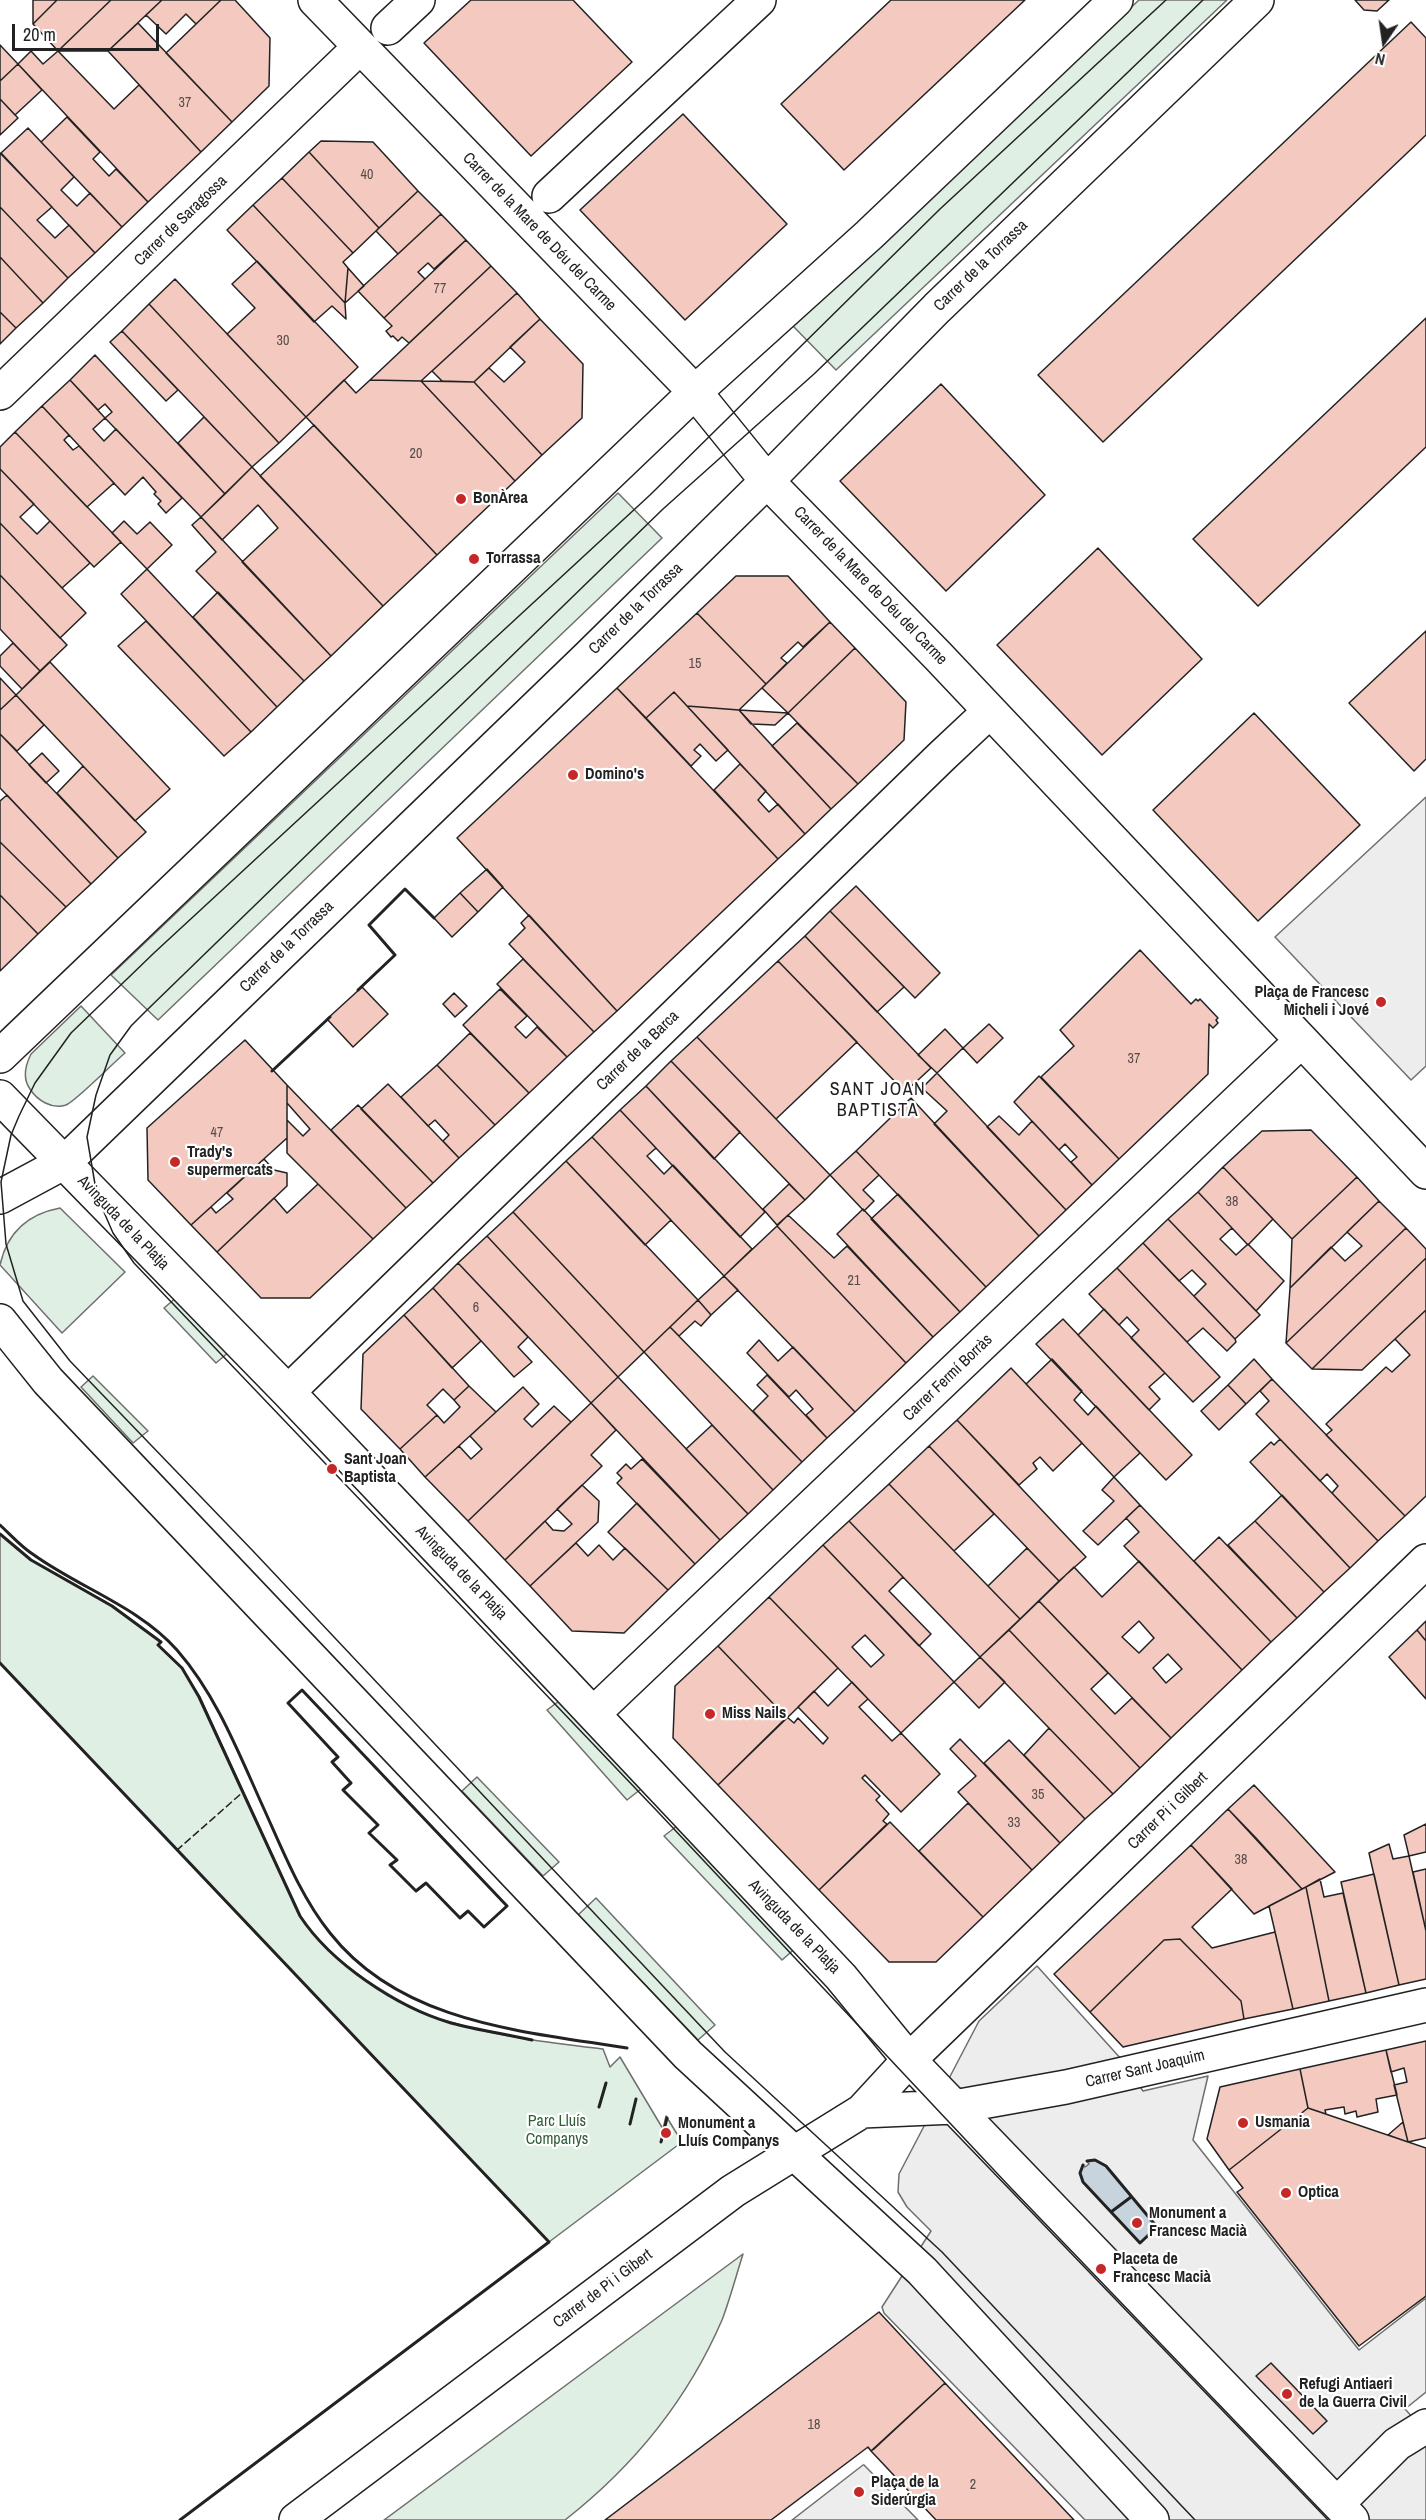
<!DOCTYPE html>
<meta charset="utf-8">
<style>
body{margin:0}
#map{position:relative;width:1426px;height:2520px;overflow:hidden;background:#fff;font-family:"Archivo Narrow",sans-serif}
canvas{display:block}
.north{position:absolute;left:1354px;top:12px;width:60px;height:60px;-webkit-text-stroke:4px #fff;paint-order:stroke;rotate:193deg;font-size:16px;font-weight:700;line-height:24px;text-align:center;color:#222}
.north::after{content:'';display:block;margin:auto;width:21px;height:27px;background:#222;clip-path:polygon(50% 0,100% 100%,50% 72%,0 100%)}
.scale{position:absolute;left:12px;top:24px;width:147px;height:27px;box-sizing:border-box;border:3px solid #222;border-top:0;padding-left:8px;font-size:18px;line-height:21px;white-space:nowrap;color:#222;-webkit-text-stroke:4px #fff;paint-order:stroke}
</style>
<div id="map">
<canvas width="1426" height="2520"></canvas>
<div class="north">N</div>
<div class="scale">20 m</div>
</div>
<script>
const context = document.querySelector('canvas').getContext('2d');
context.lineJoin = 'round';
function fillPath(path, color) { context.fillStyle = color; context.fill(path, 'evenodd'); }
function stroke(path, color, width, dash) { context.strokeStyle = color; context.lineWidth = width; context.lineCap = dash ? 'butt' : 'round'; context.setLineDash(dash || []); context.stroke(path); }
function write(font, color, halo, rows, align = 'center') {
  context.font = font + ' "Archivo Narrow",sans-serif'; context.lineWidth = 4.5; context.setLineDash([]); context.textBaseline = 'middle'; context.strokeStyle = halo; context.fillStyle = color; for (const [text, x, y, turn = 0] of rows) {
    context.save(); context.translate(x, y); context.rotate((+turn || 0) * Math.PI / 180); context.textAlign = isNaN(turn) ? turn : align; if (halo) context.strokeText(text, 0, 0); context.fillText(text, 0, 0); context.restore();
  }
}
const green = new Path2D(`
 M1139 0H1227L836 370 793 326Z
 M618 493 662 538 158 1020 111 975Z
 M81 1006 125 1053C113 1063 76 1101 66 1105 52 1110 37 1100 30 1089 22 1078 26 1064 31 1054Z
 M60 1208 125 1272 62 1333 0 1265C7 1233 28 1214 60 1208Z
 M177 1297 230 1351 216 1363 164 1308Z
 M93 1376 148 1431 133 1443 81 1387Z
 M0 1534 31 1560 112 1606 161 1642 158 1645 182 1668 200 1697 300 1916C316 1941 340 1962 365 1979 392 1997 419 2013 450 2022 500 2037 553 2043 603 2049L610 2067 620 2057 663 2129 666 2116 682 2142 549 2242 0 1663Z
 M563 1698 646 1785 627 1800 547 1710Z
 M477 1777 559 1862 543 1876 462 1791Z
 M682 1822 798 1946 782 1960 664 1836Z
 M596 1898 715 2025 698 2040 578 1915Z
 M743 2254C736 2276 730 2299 722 2320 687 2401 634 2466 565 2520H384Z`);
fillPath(green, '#e0efe3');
stroke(green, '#6f6f6f', 1.5);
const parking = new Path2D(`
 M1426 797V1066L1411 1080 1275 937Z
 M1037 1966 1122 2060 1143 2091 1208 2076 1193 2140 1359 2350 1426 2298V2392L1405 2409 1426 2432V2520H1085L884 2313 882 2307 931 2231 907 2207 898 2192 899 2174 979 2021Z
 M864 2465 918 2520H792L863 2465Z`);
fillPath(parking, '#ededed');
stroke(parking, '#6f6f6f', 1.5);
const water = new Path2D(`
 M1095 2160 1106 2166 1157 2227 1140 2243 1083 2182 1080 2173 1083 2165 1085 2167 1089 2164 1087 2161Z`);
fillPath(water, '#c7d3dd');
stroke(water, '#6f6f6f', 1.5);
const building = new Path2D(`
 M33 0H57L33 24Z
 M57 0H111L58 51 33 24Z
 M111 0H162L108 51H58Z
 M162 0H221L196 24 186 14 166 34 146 15Z
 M221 0H235L270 38 269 86 232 122 166 53Z
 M471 0H573L632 62 531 156 424 43Z
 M891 0H1025L844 170 781 104Z
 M1355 0H1389L1377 11 1364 10Z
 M1411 22 1426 38V135L1103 442 1038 375Z
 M138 23 232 122 201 152 108 51Z
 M0 45 18 64 0 81Z
 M31 51 43 64 58 51 114 109 139 85 201 152 148 202 18 64Z
 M18 64 42 90 15 115 0 99V81Z
 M0 99 18 118 0 135Z
 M683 114 787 224 685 320 580 210Z
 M67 117 100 152 93 159 109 176 116 169 148 202 122 227 41 142Z
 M28 128 74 177 61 190 77 206 90 193 122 227 95 253 1 153Z
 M321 141 373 142 418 191 379 228 309 152Z
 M309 152 379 228 353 253 282 178Z
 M0 153 52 207 37 220 55 238 69 225 95 253 68 278 0 207Z
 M282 178 353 253 343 262 348 268 345 303 253 205Z
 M418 191 441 214 398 254 376 231Z
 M253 205 345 303 346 319 332 306 314 322 227 230Z
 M0 207 68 278 43 303 0 257Z
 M441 214 466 240 434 269 428 263 418 272 425 279 384 318 358 291Z
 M466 240 491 266 409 343 402 337 398 341 393 336 391 337 386 331 392 326 384 318Z
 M0 257 43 303 16 328 0 312Z
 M257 261 358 367 306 417 227 334 255 308 232 284Z
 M491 266 517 293 421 381 370 380Z
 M348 268 364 286 345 303Z
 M175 279 306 417 279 443 149 304Z
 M517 293 540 319 474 382 442 381 432 371Z
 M149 304 279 443 252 467 122 331Z
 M0 312 16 328 0 344Z
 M1426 318V447L1258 606 1193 539Z
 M540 319 583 364 582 418 542 455 474 382 489 368 504 382 525 362 510 347Z
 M122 331 178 390 166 401 110 342Z
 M95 355 225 494 201 517 105 418 112 412 105 404 98 410 70 380Z
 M70 380 105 418 93 429 104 441 116 429 182 498 166 513 158 504 161 501 154 494 156 492 143 477 125 495 42 406Z
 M344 380 356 393 370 380 421 381 515 481 437 555 306 417Z
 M421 381 474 382 542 455 515 481Z
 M941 384 1045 495 946 591 840 481Z
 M42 406 69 435 64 440 73 450 79 446 114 483 87 507 15 432Z
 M204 417 252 467 225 494 178 443Z
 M314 425 437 555 383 606 260 476Z
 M15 432 121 542 94 567 0 469V447Z
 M252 467 383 606 331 656 242 562 278 528 258 505 222 540 201 517Z
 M0 469 34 504 20 517 37 534 50 521 90 563 62 588 0 523Z
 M201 517 331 656 304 681 196 571 216 552 192 525Z
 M124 521 137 534 150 522 172 545 147 569 112 533Z
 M0 523 86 613 60 638 0 575Z
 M1098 548 1202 659 1102 755 997 645Z
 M147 569 277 707 251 732 121 594Z
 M0 575 67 645 40 671 0 629Z
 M736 576H788L830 622 803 647 798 642 781 658 787 663 766 684 697 613Z
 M218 592 304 681 277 707 193 617Z
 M697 613 766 684 739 710 687 706 674 692 646 718 617 688Z
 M146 621 251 732 224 756 118 646Z
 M830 622 855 648 788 713 762 688Z
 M1426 631V759L1414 771 1349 703Z
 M13 643 40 671 22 689 0 666V656Z
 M855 648 906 702 904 740 858 784 788 713Z
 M50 662 170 789 135 821 16 695Z
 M0 678 16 695 0 710Z
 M617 688 778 859 617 1011 457 838Z
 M674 692 728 750 716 761 700 744 694 750 701 756 691 766 646 718Z
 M16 695 44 725 17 751 0 734V710Z
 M687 706 739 710 831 809 805 834Z
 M739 710 788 713 775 725 751 724Z
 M1254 713 1360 825 1258 921 1153 810Z
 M797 723 858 784 831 809 772 746Z
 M0 734 118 858 91 884 0 788Z
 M42 753 59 771 46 783 29 765Z
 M740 764 766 791 758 800 769 812 778 804 805 834 778 859 714 790Z
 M83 766 146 832 118 858 57 793Z
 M7 795 91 884 66 907 0 842V801Z
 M0 842 66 907 38 934 0 895Z
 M487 869 503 887 478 912 460 893Z
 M856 886 940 973 915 998 830 911Z
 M460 893 478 912 452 937 434 918Z
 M0 895 38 934 0 971Z
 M830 911 904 987 877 1012 805 936Z
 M529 915 617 1011 594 1032 509 944 525 928 521 923Z
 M805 936 931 1068 905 1092 778 961Z
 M1140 950 1191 1004 1196 999 1198 1001 1200 999 1218 1018 1216 1020 1218 1023 1213 1028 1209 1024 1208 1074 1119 1159 1041 1077 1074 1046 1060 1030Z
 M523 959 594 1032 567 1057 497 984Z
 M778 961 857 1042 776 1119 697 1037Z
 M362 987 388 1014 353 1047 327 1019Z
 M500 989 527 1016 515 1027 526 1038 537 1027 567 1057 529 1093 463 1025Z
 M454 993 467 1006 455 1017 443 1004Z
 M989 1024 1003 1038 977 1063 963 1048Z
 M945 1029 963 1048 937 1073 918 1055Z
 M470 1033 529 1093 495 1125 437 1065Z
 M697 1037 830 1175 805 1200 671 1061Z
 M245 1040 287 1085V1138L191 1225 148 1180 147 1128Z
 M671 1061 740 1132 714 1159 646 1086Z
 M437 1065 495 1125 459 1158 443 1141 449 1135 435 1120 428 1126 401 1097Z
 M937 1073 1066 1210 1039 1236 934 1124 947 1111 922 1088Z
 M1039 1076 1119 1159 1092 1185 1071 1162 1077 1157 1065 1144 1059 1150 1014 1102Z
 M388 1084 459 1158 433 1183 361 1109Z
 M287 1085 406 1208 373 1239 287 1153V1120L303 1136 310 1129 287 1103Z
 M646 1086 765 1212 740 1237 620 1110Z
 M911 1098 1039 1236 986 1287 856 1151Z
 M358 1105 433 1183 406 1208 331 1130Z
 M620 1110 656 1148 647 1156 664 1174 673 1165 752 1249 724 1276 592 1137Z
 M999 1116 1019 1135 1032 1121 1092 1185 1066 1210 987 1127Z
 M1311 1130 1357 1177 1292 1239 1223 1167 1262 1131Z
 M592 1137 671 1220 645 1245 566 1161Z
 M856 1151 879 1175 863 1190 874 1201 864 1211 830 1175Z
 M264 1159 274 1170 287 1173V1186L217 1252 191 1225 211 1207 216 1213 233 1199 227 1193Z
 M566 1161 698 1300 644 1352 513 1212Z
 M1223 1167 1273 1219 1248 1245 1198 1192Z
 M1357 1177 1379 1201 1290 1288 1292 1239Z
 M318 1184 373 1239 310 1298H261L217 1252 274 1198 287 1213Z
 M789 1184 805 1200 777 1225 763 1209Z
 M1198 1192 1232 1228 1220 1239 1236 1255 1248 1244 1284 1281 1256 1311 1168 1219Z
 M898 1194 986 1287 960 1312 871 1219Z
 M1379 1201 1406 1228 1286 1343 1290 1288 1331 1247 1345 1261 1362 1246 1347 1232Z
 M863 1209 960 1312 933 1337 837 1234Z
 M513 1212 644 1352 618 1377 487 1236Z
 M788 1215 834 1258 847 1246 933 1337 906 1363 777 1226Z
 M1168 1219 1260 1315 1235 1339 1194 1296 1206 1284 1192 1270 1179 1281 1143 1243Z
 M777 1226 906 1363 855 1412 724 1276Z
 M1406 1228 1426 1249V1258L1312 1369 1286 1343Z
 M487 1236 618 1377 591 1403 458 1263Z
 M1143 1243 1235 1339 1236 1342 1227 1351 1203 1328 1187 1342 1117 1268Z
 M1426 1258V1310L1362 1370 1312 1369Z
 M458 1263 528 1337 518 1347 532 1362 514 1377 433 1288Z
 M1117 1268 1220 1377 1193 1402 1131 1338 1139 1330 1127 1317 1119 1325 1089 1294Z
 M724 1276 738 1290 711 1315 698 1300Z
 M433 1288 481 1341 452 1368 404 1315Z
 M698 1300 711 1315 701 1326 695 1321 679 1336 670 1327Z
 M1104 1309 1165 1373 1149 1387 1160 1399 1149 1410 1078 1335Z
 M1426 1310V1496L1405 1516 1326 1435 1332 1430 1326 1424 1386 1367 1392 1372 1410 1355 1395 1339Z
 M404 1315 469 1386 454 1400 443 1389 427 1405 437 1415 400 1449 361 1409 363 1354Z
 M1063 1319 1192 1455 1166 1480 1036 1344Z
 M670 1327 802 1462 773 1490 644 1352Z
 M759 1340 778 1361 793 1347 855 1412 827 1438 806 1415 813 1409 796 1390 789 1397 747 1353Z
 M1052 1359 1082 1391 1074 1400 1088 1415 1096 1406 1140 1453 1114 1477 1026 1384Z
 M1254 1359 1272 1379 1246 1404 1228 1385Z
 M1011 1368 1082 1443 1053 1471 1040 1457 1033 1463 1037 1469 1019 1485 957 1420Z
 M767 1375 827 1438 802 1462 753 1411 768 1396 757 1385Z
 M618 1377 748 1514 720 1540 591 1403Z
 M1272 1379 1405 1516 1378 1541 1332 1493 1338 1486 1327 1474 1320 1481 1256 1414 1269 1401 1260 1391Z
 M1228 1385 1246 1404 1219 1430 1201 1411Z
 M469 1386 496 1412 425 1477 400 1449 437 1415 444 1423 460 1407 454 1400Z
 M523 1387 539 1404 524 1419 532 1427 554 1406 571 1422 468 1521 425 1477 459 1446 471 1459 482 1449 470 1436Z
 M591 1403 616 1430 591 1455 602 1466 505 1560 468 1521Z
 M957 1420 1086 1557 1059 1581 929 1446Z
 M712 1425 773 1490 748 1514 686 1449Z
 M1280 1439 1378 1541 1350 1568 1250 1462 1271 1442 1274 1445Z
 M929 1446 994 1514 954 1551 889 1484Z
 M642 1459 720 1540 695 1564 617 1483 622 1478 617 1473 626 1464 631 1469Z
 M1114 1477 1140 1505 1098 1545 1083 1531 1114 1501 1102 1490Z
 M889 1484 1020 1619 980 1657 849 1521Z
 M582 1485 599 1501 598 1522 530 1586 505 1560 545 1521 553 1530 564 1531 572 1524 557 1509Z
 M1282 1495 1350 1568 1324 1592 1255 1521Z
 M637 1503 695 1564 668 1590 608 1532Z
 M1140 1505 1271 1642 1242 1670 1124 1546 1139 1532 1126 1518Z
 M849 1521 903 1577 889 1591 931 1634 919 1646 823 1545Z
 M1255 1521 1324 1592 1297 1618 1228 1545Z
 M1219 1537 1297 1618 1271 1642 1194 1561Z
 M576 1543 588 1556 599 1545 613 1560 625 1548 668 1590 624 1633 572 1631 530 1586Z
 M823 1545 954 1682 901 1733 769 1597ZM865 1635 884 1655 871 1667 852 1647Z
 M1027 1548 1059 1581 1020 1619 988 1586Z
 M1139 1561 1242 1670 1171 1738 1039 1601 1074 1567 1102 1597ZM1139 1621 1154 1638 1139 1653 1122 1637ZM1168 1654 1182 1669 1166 1683 1153 1668Z
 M769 1597 838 1668 787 1718 718 1646Z
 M1039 1601 1108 1673 1091 1689 1115 1714 1132 1698 1171 1738 1140 1768 1009 1630Z
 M1426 1621V1641L1417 1630Z
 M1009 1630 1140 1768 1113 1794 980 1657Z
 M1417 1630 1426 1641V1699L1389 1657Z
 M718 1646 787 1718 718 1785 673 1738 675 1686Z
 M980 1657 1005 1682 979 1708 954 1682Z
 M852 1682 868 1699 859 1707 892 1741 901 1733 940 1774 901 1812 865 1775 862 1778 880 1796 876 1800 889 1814 883 1821 887 1824 819 1890 718 1785 787 1717 794 1723 798 1718 823 1744 828 1738 798 1707 814 1691 828 1706Z
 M1049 1728 1113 1794 1085 1819 1024 1755Z
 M960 1739 1060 1843 1032 1870 958 1792 976 1776 950 1749Z
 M1009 1740 1085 1819 1060 1843 984 1763Z
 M1254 1785 1286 1819 1335 1872 1302 1889 1228 1809Z
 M968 1803 1032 1870 983 1917 919 1851Z
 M1228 1809 1256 1838 1302 1889 1254 1914 1191 1845Z
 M890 1822 983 1917 936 1962H889L819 1890Z
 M1426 1824V1852L1409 1856 1404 1835Z
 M1389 1844 1393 1859 1409 1856 1426 1931V1979L1399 1985 1369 1853Z
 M1191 1845 1232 1889 1192 1927 1212 1948 1275 1932 1293 2009 1244 2019 1241 2001 1180 1939 1164 1940 1090 2012 1054 1974Z
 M1426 1869V1931L1413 1872Z
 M1374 1874 1399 1985 1366 1993 1341 1882Z
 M1320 1879 1324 1897 1343 1893 1366 1993 1329 2001 1306 1887Z
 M1306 1887 1329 2001 1293 2009 1269 1906Z
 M1180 1939 1241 2001 1244 2019 1123 2047 1090 2012 1164 1940Z
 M1426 2041V2138L1408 2142 1394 2085 1407 2082 1404 2068 1391 2072 1386 2050Z
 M1386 2050 1397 2095 1376 2099 1378 2112 1357 2117 1356 2111 1345 2114 1344 2107 1325 2110 1326 2114 1308 2108 1300 2069Z
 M1300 2069 1308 2108 1229 2170 1207 2139 1220 2087Z
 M1308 2108 1426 2148V2296L1359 2346 1237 2192 1243 2188 1229 2170Z
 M1403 2122 1408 2142 1388 2135Z
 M879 2312 945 2383 874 2449 871 2451 868 2447 771 2520H605Z
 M1271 2363 1327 2421 1313 2434 1256 2376Z
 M945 2383 1074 2520H936L871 2451Z`);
fillPath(building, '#f3c9c0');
stroke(building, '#222', 1.5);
const minor = new Path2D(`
 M315 0 695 392 767 481 938 656 1426 1172
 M388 28 418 0
 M549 196 759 0
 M0 393 360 47
 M0 1056 695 392 869 235 1116 0
 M0 1097 288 1392 464 1577 841 1977 909 2060 1352 2520
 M0 1197 65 1162 588 657 767 481 937 308 1257 0
 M0 1321 48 1381 688 2055 922 2271 1152 2520
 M288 1392 941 757 990 711
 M594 1713 1301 1041
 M862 2111 954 2107 1066 2087 1426 2005
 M1337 2504 1397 2444 1426 2426
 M296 2520 733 2191 862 2111 909 2060 1426 1561`);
stroke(minor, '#222', 36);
stroke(minor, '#fff', 33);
stroke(new Path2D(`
 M1166 0 940 209 650 495 155 952 71 1033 35 1083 19 1116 11 1135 1 1182 6 1244 23 1301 70 1361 253 1551 725 2052 942 2252 1195 2520
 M1203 0 814 374 663 509 147 1010 131 1026 110 1055 96 1095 87 1137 97 1196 113 1233 134 1263 658 1812 1009 2186 1330 2520`), '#222', 1.5);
stroke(new Path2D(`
 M0 1534 31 1560 112 1606 161 1642 158 1645 182 1668 199 1697 243 1792 176 1851`), '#222', 1.5, [8, 3]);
stroke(new Path2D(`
 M358 990 395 955 369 925 405 889 434 918
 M272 1071 330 1017
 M0 1525C11 1535 21 1547 34 1555 80 1588 139 1607 177 1650 217 1696 239 1754 264 1809 283 1851 301 1897 330 1933 401 2023 521 2031 627 2048
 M0 1534 31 1560 112 1606 161 1642 158 1645 182 1668 199 1697 300 1916C331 1963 396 2007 451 2023 477 2030 505 2034 532 2040
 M0 1663 549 2242 180 2520
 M302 1690 507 1906 484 1927 468 1911 460 1918 426 1883 416 1891 390 1865 397 1860 369 1833 378 1825 343 1790 351 1783 332 1762 338 1757 288 1703Z
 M599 2107 606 2083
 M630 2124 636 2099
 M661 2142 667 2118
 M1083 2165 1080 2173 1083 2182 1140 2243 1157 2227 1106 2166 1095 2160 1087 2161
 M1111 2212 1131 2197`), '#222', 3);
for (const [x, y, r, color] of [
 [461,499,6,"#c62828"],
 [474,559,6,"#c62828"],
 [573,775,6,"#c62828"],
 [1381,1002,6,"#c62828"],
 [175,1162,6,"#c62828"],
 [332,1469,6,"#c62828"],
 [710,1714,6,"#c62828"],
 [1243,2123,6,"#c62828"],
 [666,2133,6,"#c62828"],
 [1286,2193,6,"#c62828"],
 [1137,2223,6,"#c62828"],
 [1101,2269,6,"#c62828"],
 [1287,2394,6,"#c62828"],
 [859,2492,6,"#c62828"]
]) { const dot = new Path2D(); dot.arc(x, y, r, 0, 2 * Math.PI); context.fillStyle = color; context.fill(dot); stroke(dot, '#fff', 2); }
write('14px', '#564c4a', null, [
 ["37",185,103],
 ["40",367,175],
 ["77",440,289],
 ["30",283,341],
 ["20",416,454],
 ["15",695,664],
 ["37",1134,1059],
 ["47",217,1133],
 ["38",1232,1202],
 ["21",854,1281],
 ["6",476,1308],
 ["35",1038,1795],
 ["33",1014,1823],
 ["38",1241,1860],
 ["18",814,2425],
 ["2",973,2485]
]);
write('16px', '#222', '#fff', [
 ["Carrer de Saragossa",181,221,-44],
 ["Carrer de la Mare de Déu del Carme",539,232,46],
 ["Carrer de la Torrassa",981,266,-44],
 ["Carrer de la Mare de Déu del Carme",870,586,46],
 ["Carrer de la Torrassa",636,609,-44],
 ["Carrer de la Torrassa",287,947,-44],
 ["Carrer de la Barca",638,1051,-44],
 ["Avinguda de la Platja",123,1223,46],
 ["Carrer Fermí Borràs",948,1378,-44],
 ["Avinguda de la Platja",461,1573,46],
 ["Carrer Pi i Gilbert",1168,1811,-44],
 ["Avinguda de la Platja",794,1927,46],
 ["Carrer Sant Joaquim",1145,2069,-13],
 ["Carrer de Pi i Gibert",603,2289,-37]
]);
write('bold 16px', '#222', '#fff', [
 ["BonÀrea",473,499],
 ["Torrassa",486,559],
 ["Domino's",585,775],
 ["Plaça de Francesc",1369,993,"right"],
 ["Micheli i Jové",1369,1011,"right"],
 ["Trady's",187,1153],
 ["supermercats",187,1171],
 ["Sant Joan",344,1460],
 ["Baptista",344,1478],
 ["Miss Nails",722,1714],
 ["Usmania",1255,2123],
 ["Monument a",678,2124],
 ["Lluís Companys",678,2142],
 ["Optica",1298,2193],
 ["Monument a",1149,2214],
 ["Francesc Macià",1149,2232],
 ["Placeta de",1113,2260],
 ["Francesc Macià",1113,2278],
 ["Refugi Antiaeri",1299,2385],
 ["de la Guerra Civil",1299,2403],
 ["Plaça de la",871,2483],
 ["Siderúrgia",871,2501]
], 'left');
write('16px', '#2f5e38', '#fff', [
 ["Parc Lluís",557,2122],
 ["Companys",557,2140]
]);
context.letterSpacing = '1.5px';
write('18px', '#222', '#fff', [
 ["SANT JOAN",878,1090],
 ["BAPTISTA",878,1111]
]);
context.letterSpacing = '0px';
</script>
